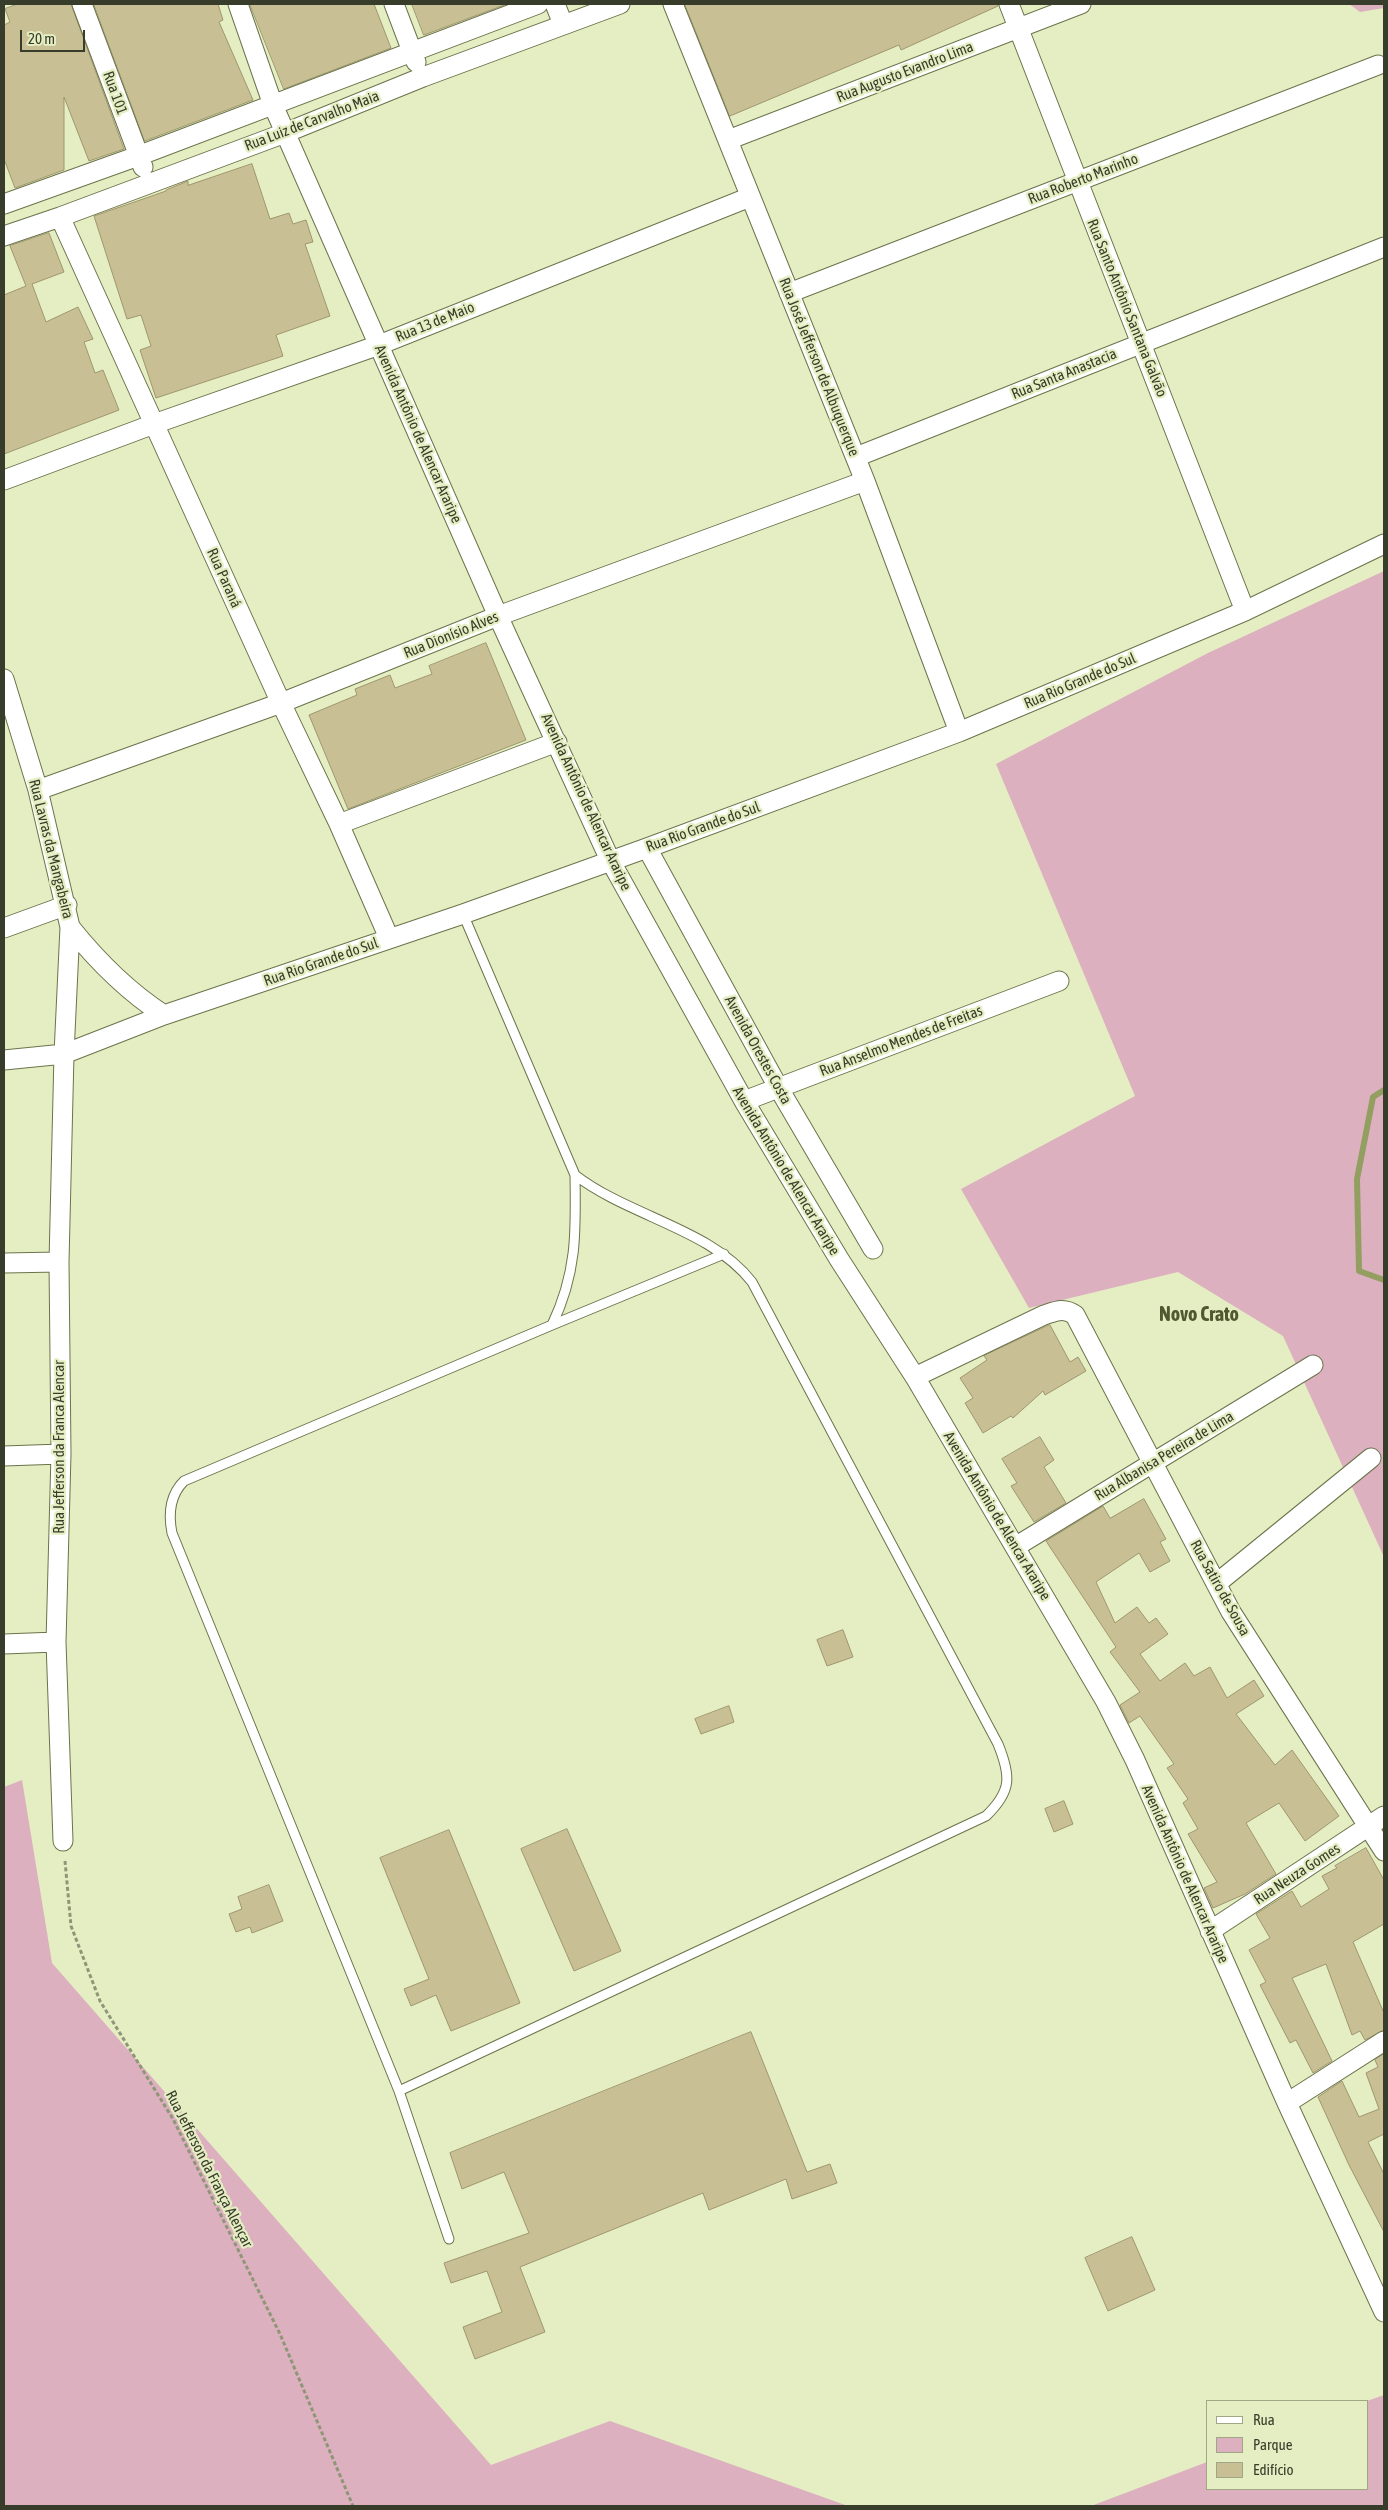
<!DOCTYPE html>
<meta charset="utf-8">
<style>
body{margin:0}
#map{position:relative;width:1388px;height:2510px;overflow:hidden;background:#e4eec2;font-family:"Asap Condensed",sans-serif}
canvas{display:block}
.frame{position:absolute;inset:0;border:5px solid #383c2a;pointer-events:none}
.legend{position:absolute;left:1206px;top:2400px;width:162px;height:90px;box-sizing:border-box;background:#e4eec2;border:1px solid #9fa785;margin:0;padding:6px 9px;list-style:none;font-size:15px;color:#383c2a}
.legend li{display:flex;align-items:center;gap:10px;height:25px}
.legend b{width:25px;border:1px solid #9fa785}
.scale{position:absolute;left:20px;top:30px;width:65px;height:22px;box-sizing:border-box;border:2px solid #383c2a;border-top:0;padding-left:6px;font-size:15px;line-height:18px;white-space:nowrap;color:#383c2a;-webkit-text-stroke:4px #e4eec2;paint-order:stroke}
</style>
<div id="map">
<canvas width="1388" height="2510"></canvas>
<div class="frame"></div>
<ul class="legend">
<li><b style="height:6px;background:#fff"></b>Rua</li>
<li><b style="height:14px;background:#dcb0be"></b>Parque</li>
<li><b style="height:14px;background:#c8bf94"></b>Edifício</li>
</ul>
<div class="scale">20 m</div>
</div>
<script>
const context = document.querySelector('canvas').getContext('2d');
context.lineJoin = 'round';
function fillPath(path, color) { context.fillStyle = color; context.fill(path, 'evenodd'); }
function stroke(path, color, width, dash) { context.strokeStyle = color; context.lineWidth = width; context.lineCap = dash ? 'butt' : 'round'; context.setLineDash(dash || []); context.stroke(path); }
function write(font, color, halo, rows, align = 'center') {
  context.font = font + ' "Asap Condensed",sans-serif'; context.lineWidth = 4.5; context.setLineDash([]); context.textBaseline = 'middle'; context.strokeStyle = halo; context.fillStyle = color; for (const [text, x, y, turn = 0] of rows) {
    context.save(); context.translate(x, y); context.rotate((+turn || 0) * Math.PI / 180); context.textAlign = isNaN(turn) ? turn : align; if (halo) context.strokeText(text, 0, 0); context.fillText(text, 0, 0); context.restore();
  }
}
fillPath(new Path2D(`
 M1349 4H1384V8L1360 12Z
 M1384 571V1557L1283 1336 1178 1272 1029 1308 961 1189 1135 1096 996 764 1208 653Z
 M22 1780 52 1963 491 2465 610 2421 848 2506H4V1787Z
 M1384 2395V2506H1091L1207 2462V2489H1367V2401Z`), '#dcb0be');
stroke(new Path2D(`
 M1384 1090 1373 1097 1357 1179 1359 1271 1384 1280`), '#939e61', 6);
const building = new Path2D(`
 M18 4H71L124 149 89 161 64 97V170L15 188 4 159V25L10 22 5 9Z
 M94 4H218L223 20 219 22 253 100 145 141Z
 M250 4H374L391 48 284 89Z
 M412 4H507L424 35Z
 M685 4H998V6L901 50 899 45 730 116Z
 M252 164 270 219 289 213 293 224 306 220 313 242 305 244 330 316 276 335 283 356 156 398 140 350 151 346 141 315 127 319 94 216 166 191V190L188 181V185Z
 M49 233 64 272 32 284 46 322 78 307 93 339 84 342 95 373 103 370 119 410 4 454V295L26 286 10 246Z
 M486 643 526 740 348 809 309 715 357 695 355 689 390 675 395 688 432 674 429 666Z
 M1050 1325 1070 1362 1078 1357 1086 1371 1045 1395 1043 1391 1013 1418 1011 1416 983 1433 965 1403 973 1398 960 1378 987 1360 984 1356Z
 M1040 1437 1054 1460 1044 1467 1066 1503 1034 1522 1011 1486 1017 1483 1002 1459Z
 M1144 1499 1166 1539 1160 1542 1170 1561 1150 1572 1139 1553 1096 1582 1115 1623 1137 1607 1149 1623 1156 1618 1168 1634 1140 1654 1160 1681 1185 1663 1194 1676 1210 1667 1227 1698 1254 1680 1264 1696 1236 1714 1275 1765 1292 1750 1339 1816 1305 1841 1279 1803 1246 1823 1276 1874 1245 1894 1213 1908 1204 1888 1217 1882 1188 1834 1198 1829 1183 1803 1188 1799 1167 1768 1174 1764 1140 1716 1129 1723 1120 1705 1140 1692 1110 1652 1116 1647 1046 1541 1103 1506 1110 1518Z
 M843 1630 853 1657 827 1666 817 1640Z
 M729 1706 734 1722 701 1734 695 1719Z
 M1064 1801 1073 1824 1054 1832 1045 1809Z
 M567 1829 621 1951 574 1971 521 1849Z
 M449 1830 520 2003 451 2031 436 1995 411 2006 404 1989 429 1979 380 1858Z
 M1366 1848 1384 1880V1924L1353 1942 1384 2013V2030L1365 2040 1360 2031 1352 2035 1326 1964 1292 1978 1332 2061 1313 2073 1296 2040 1290 2043 1260 1985 1266 1982 1249 1950 1270 1938 1256 1914 1292 1891 1301 1907 1329 1889 1322 1876 1337 1868 1335 1866Z
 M269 1885 283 1921 252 1933 250 1927 236 1932 229 1914 242 1909 238 1897Z
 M751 2032 807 2172 830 2164 837 2183 792 2199 786 2179 709 2210 703 2193 520 2267 545 2332 475 2359 463 2327 502 2312 487 2271 451 2283 444 2263 529 2233 504 2172 462 2189 450 2153Z
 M1384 2054V2134L1368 2142 1384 2174V2232L1349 2165 1318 2097 1342 2081 1359 2117 1379 2109 1366 2073 1378 2067 1375 2060Z
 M1132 2237 1155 2290 1108 2311 1085 2258Z`);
fillPath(building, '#c8bf94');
stroke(building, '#9f966d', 1);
const lane = new Path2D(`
 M552 1325 724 1254
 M399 2091 986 1816C1012 1791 1011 1776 998 1744L752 1282C711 1229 630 1217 575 1175L463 914
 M449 2239 399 2091 172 1533C168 1513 170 1495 184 1481L552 1325C577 1273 576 1232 575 1175`);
const street = new Path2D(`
 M82 4 143 167
 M238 4 273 105 498 616 610 860 744 1101 839 1259 915 1377 1106 1702 1135 1760 1287 2103 1384 2312
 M394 4 416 62
 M555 4 563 24
 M673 4 865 481 959 732
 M1009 4 1245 611
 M728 140 1081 4
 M4 204 138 156 538 4
 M60 217 281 703 339 824 389 938
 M4 236 60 217 285 133 423 77 620 4
 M789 293 1378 65
 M856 457 1384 247
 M4 480 154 424 379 345 750 197
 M4 679 38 790 70 927 64 1054 59 1262 61 1454 56 1642 63 1841
 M38 790 281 703 498 616 865 481
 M339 824 557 742
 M647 848 778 1087 873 1249
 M70 927C98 962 127 991 164 1015
 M4 928 67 905
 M4 1060 64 1054 164 1015 463 914 647 848 959 732 1245 611 1384 544
 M744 1101 1059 981
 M4 1263 59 1262
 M915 1377 1044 1315C1056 1311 1064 1307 1075 1315L1231 1612 1384 1851
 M4 1456 61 1454
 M1015 1547 1313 1365
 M1216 1584 1371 1458
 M4 1644 56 1642
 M1210 1931 1384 1816
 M1287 2103 1384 2041`);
stroke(lane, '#6b734b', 11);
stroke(street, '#6b734b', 21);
stroke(new Path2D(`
 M65 1861 71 1926 100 2001 173 2119 280 2334 353 2506`), '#8f9677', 3, [4, 2.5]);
stroke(lane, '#fff', 9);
stroke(street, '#fff', 19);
write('15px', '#383c2a', '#e4eec2', [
 ["Rua Augusto Evandro Lima",905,72,-21],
 ["Rua 101",115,93,70],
 ["Rua Luiz de Carvalho Maia",312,121,-21],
 ["Rua Roberto Marinho",1083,179,-21],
 ["Rua Santo Antônio Santana Galvão",1127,308,68],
 ["Rua 13 de Maio",435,322,-22],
 ["Rua José Jefferson de Albuquerque",819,367,68],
 ["Rua Santa Anastacia",1064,374,-22],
 ["Avenida Antônio de Alencar Araripe",418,434,66],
 ["Rua Paraná",224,578,66],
 ["Rua Dionísio Alves",451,635,-22],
 ["Rua Rio Grande do Sul",1080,681,-23],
 ["Avenida Antônio de Alencar Araripe",586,802,65],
 ["Rua Rio Grande do Sul",703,827,-20],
 ["Rua Lavras da Mangabeira",51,849,76],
 ["Rua Rio Grande do Sul",321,962,-19],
 ["Rua Anselmo Mendes de Freitas",901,1041,-21],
 ["Avenida Orestes Costa",758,1050,61],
 ["Avenida Antônio de Alencar Araripe",786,1171,59],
 ["Rua Jefferson da Franca Alencar",59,1447,-90],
 ["Rua Albanisa Pereira de Lima",1164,1456,-31],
 ["Avenida Antônio de Alencar Araripe",997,1516,59],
 ["Rua Satiro de Sousa",1220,1588,61],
 ["Avenida Antônio de Alencar Araripe",1185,1874,66],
 ["Rua Neuza Gomes",1297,1874,-33],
 ["Rua Jefferson da França Alençar",209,2169,63]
]);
write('bold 20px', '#505731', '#e4eec2', [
 ["Novo Crato",1199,1315]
]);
</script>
